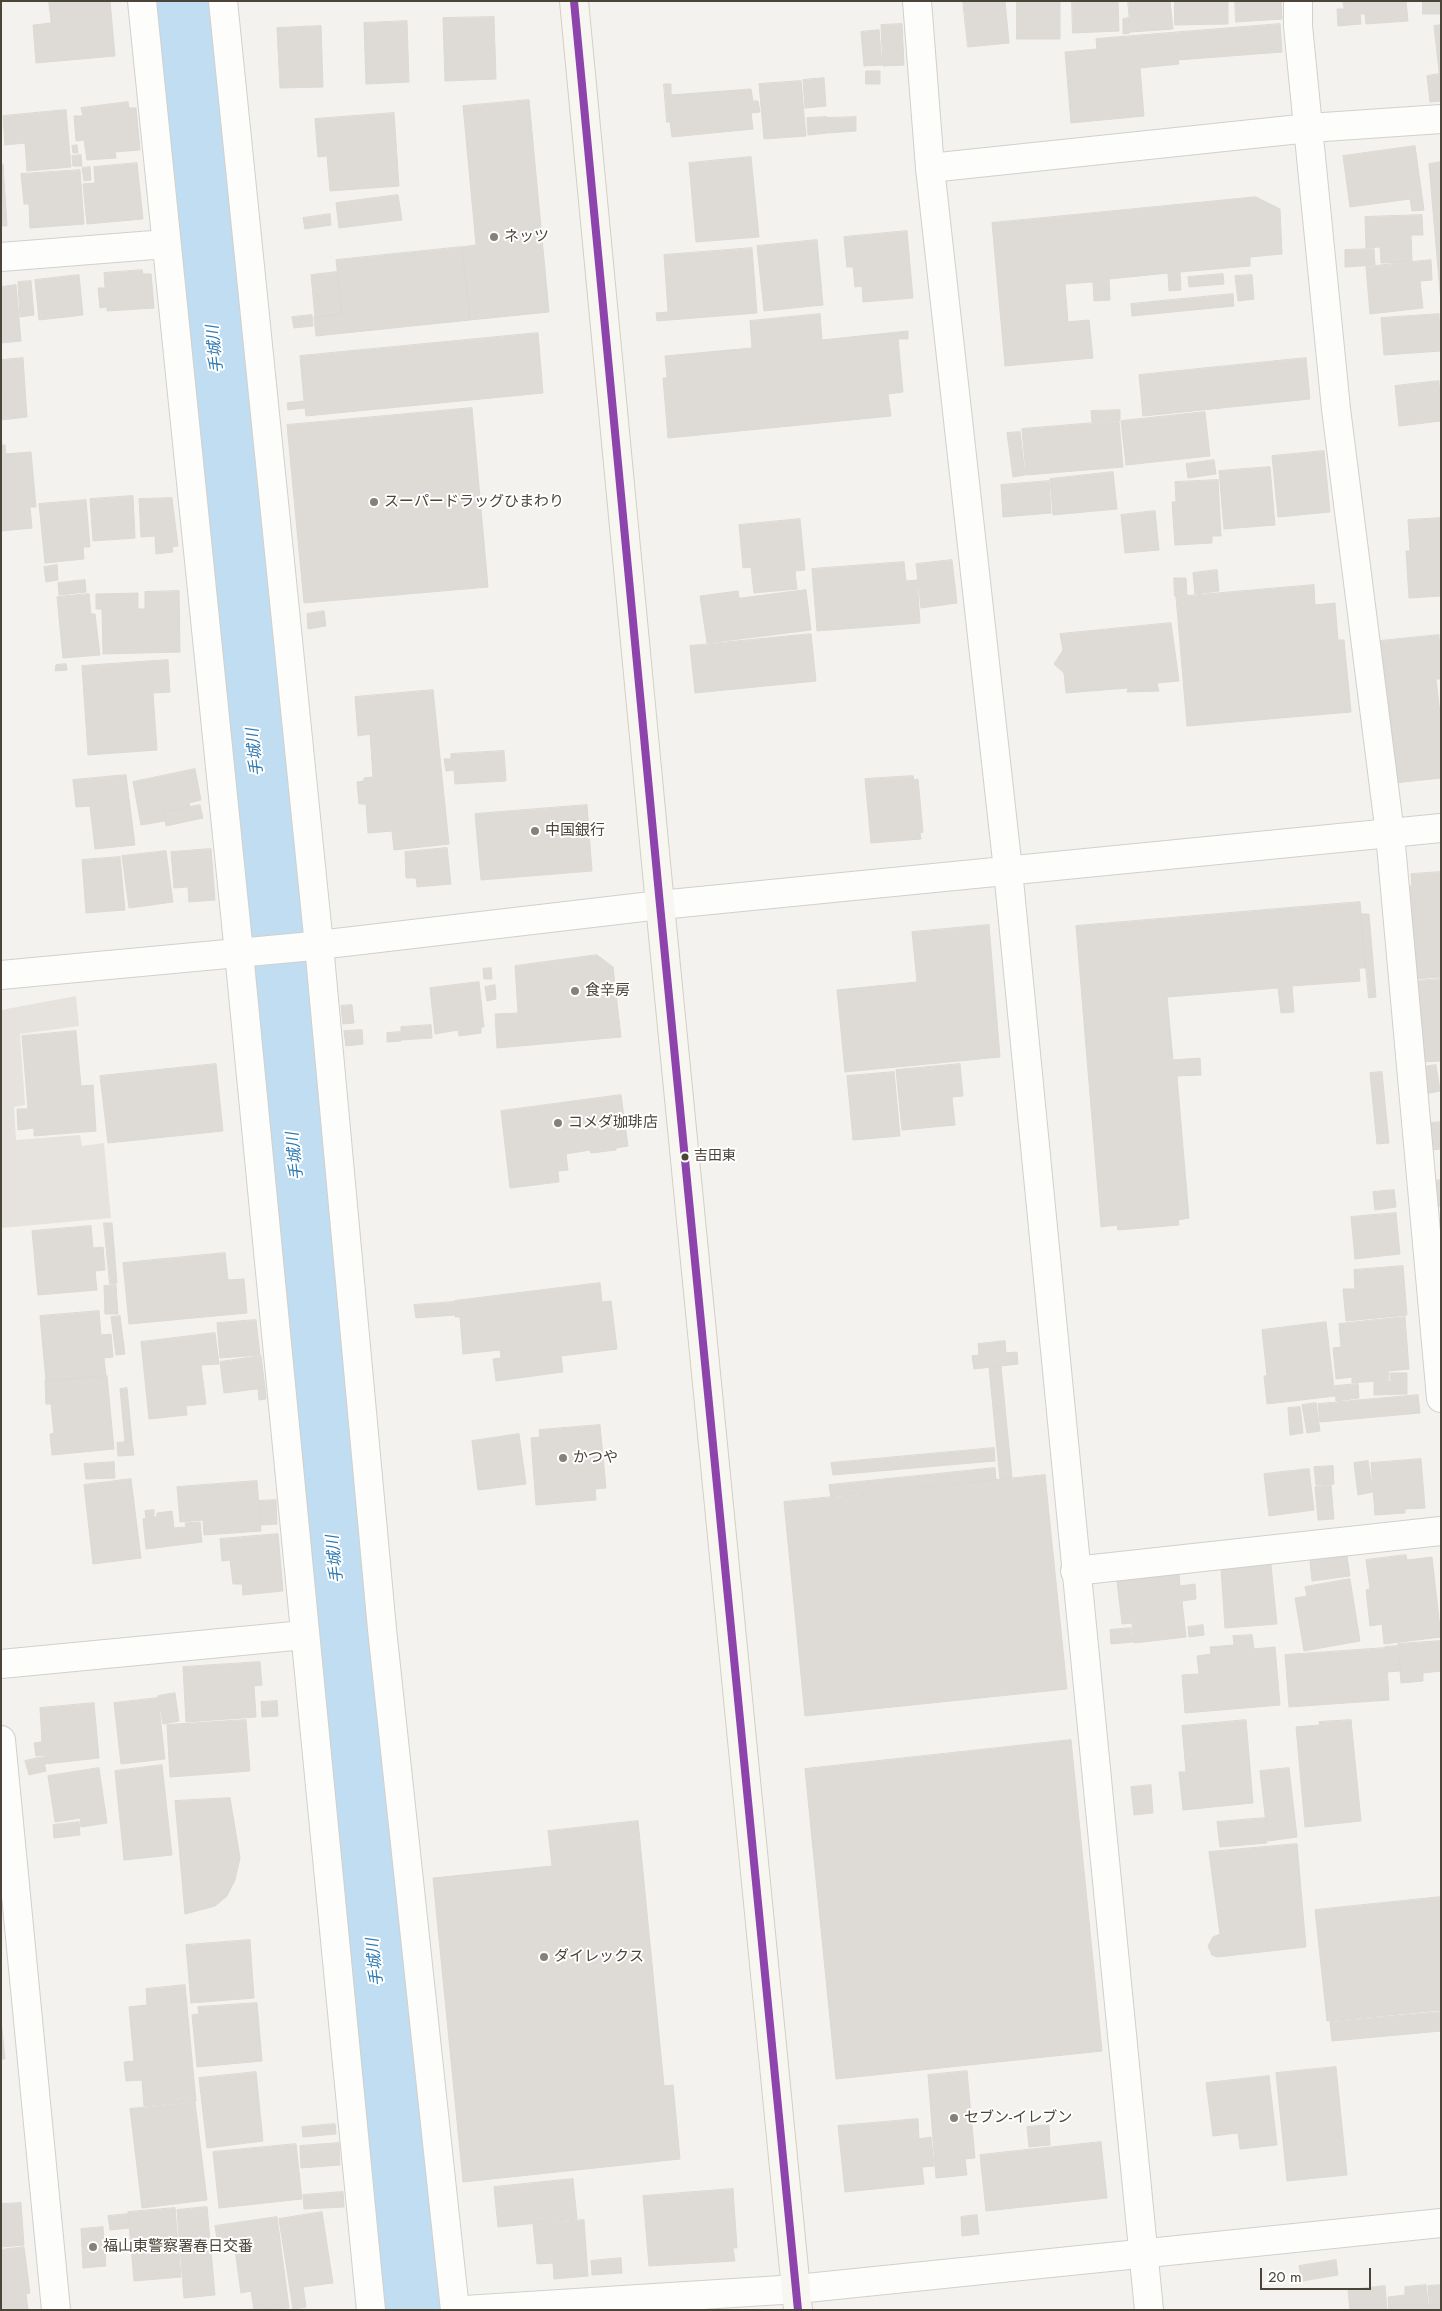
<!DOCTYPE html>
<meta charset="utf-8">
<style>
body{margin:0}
#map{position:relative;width:1442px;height:2311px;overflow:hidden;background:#f4f2ee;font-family:Jost,sans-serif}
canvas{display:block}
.frame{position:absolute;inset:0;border:2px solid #4b4439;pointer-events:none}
.scale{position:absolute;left:1260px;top:2268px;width:111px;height:22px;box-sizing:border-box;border:2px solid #4b4439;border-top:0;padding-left:6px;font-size:15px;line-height:18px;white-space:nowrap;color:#4b4439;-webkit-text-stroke:4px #fff;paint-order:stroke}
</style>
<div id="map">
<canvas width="1442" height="2311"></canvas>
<div class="frame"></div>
<div class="scale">20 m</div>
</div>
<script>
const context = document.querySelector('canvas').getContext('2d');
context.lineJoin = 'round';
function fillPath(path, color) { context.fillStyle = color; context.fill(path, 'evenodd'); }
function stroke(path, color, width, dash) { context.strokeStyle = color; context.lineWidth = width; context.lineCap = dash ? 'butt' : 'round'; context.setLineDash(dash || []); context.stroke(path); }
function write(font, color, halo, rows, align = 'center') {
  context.font = font + ' Jost,"Noto Sans JP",sans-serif'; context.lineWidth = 4; context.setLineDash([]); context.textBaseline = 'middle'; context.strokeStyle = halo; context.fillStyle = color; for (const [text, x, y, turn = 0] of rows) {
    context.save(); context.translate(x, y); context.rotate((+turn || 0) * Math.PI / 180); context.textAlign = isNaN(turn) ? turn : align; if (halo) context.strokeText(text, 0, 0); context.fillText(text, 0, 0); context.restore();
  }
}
fillPath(new Path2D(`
 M76 996 79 1026 20 1034 25 1105 14 1107 16 1140 80 1135 82 1146 104 1143 111 1218 1 1228V1010Z`), '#e6e3df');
stroke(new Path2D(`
 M182 1 272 890 282 1030 411 2310`), '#c0ddf1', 66);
const building = new Path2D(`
 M49 1H110L115 56 36 63 33 25 51 23Z
 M963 1H1005L1009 43 968 47Z
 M1017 1H1060V39H1017Z
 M1072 1H1118L1119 31 1073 33Z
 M1128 1H1170L1173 29 1131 32Z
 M1175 1H1228V24L1175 25Z
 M1235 1H1281L1282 19 1236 22Z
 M1343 1H1406L1408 21 1366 24 1365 14H1360L1361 24 1338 26 1337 9H1344Z
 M1423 1H1441V14H1423Z
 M494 17 496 79 445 81 443 18Z
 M1129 18 1130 33 1123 34V19Z
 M407 21 409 82 366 84 364 23Z
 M902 24 904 65 883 66 881 25Z
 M1280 24 1282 52 1178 60 1179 64 1140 68 1144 116 1071 123 1065 52 1097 49 1096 39Z
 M1441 25V80H1440L1434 26Z
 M321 26 323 87 280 88 277 28Z
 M879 30 882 65 864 66 861 32Z
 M866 71H880V84H866Z
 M1439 74 1441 101 1430 102 1427 76Z
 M824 78 826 106 805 108 803 80Z
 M801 81 806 136 764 139 759 84Z
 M664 84H671V95L751 89 753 101H758L760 112 751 113 753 129 672 137 670 122H667Z
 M529 100 549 312 470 320 462 247 476 245 463 106Z
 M128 102 129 108H136L140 150 115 152 116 158 87 160 84 140 76 141 74 116H83L81 108Z
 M66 110 71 167 27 171 25 143 5 145 3 116Z
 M394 113 399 186 330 191 327 156 318 157 315 119Z
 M827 117 828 133 808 135 807 118Z
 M856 117V131L829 133 828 118Z
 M77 145 78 153H73L72 146Z
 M1415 146 1424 210 1412 211 1410 199 1350 207 1343 156Z
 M81 155 82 166H73L72 156Z
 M751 157 759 237 696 242 689 163Z
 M1441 162V304L1429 164Z
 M137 163 143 219 87 224 83 184 95 183 94 167Z
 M3 164 7 226H1V165Z
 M90 167 91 180 84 181 82 168Z
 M80 170 84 224 30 228 29 204H24L21 174Z
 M398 195 402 220 339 228 336 203Z
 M1256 197 1280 209 1282 254 1250 257V266L1180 272 1181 290 1169 291 1168 273 1109 279 1110 300 1094 301 1093 282 1065 284 1068 322 1089 320 1093 358 1005 366 992 223Z
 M330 214 331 225 305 229 303 218Z
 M1422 215 1423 235H1411L1412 262 1381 263 1380 247 1366 248 1365 217Z
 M907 231 913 298 863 302 862 286 855 287 853 267H847L844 237Z
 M817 240 823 305 764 311 757 246Z
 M462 247 470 320 316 336 314 317 342 314 336 260Z
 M752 248 757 313 657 321 656 313 668 312 664 255Z
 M1374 249 1375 265 1345 267V250Z
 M1431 260 1432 280 1420 281 1423 308 1370 314 1366 267Z
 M142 270 143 274H151L154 308 107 311V307L100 308 98 288H105L104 273Z
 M337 272 342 314 315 317 311 275Z
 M1223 274 1224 284 1189 287 1188 277Z
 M79 275 83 315 39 320 35 280Z
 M1252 275 1254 299 1238 301 1235 276Z
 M31 281 34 315 20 317 18 282Z
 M16 285 21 341 1 343V287Z
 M1233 294 1234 306 1132 316 1131 304Z
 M820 314 822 340 908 331V339H898L903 392 888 394 891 416 668 438 663 378H667L665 356 752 348 750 321Z
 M1439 314 1441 351 1384 355 1381 318Z
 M312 315 313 326 294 328 292 317Z
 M538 333 543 393 306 416 305 408 288 410 287 403 304 401 300 356Z
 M23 358 27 417 1 420 2 360Z
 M1306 358 1310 399 1143 416 1139 375Z
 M1439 381 1441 421 1399 426 1395 386Z
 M472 408 488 587 304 603 287 425Z
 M1120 410V420L1092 422 1091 411Z
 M1205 412 1210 456 1126 465 1121 421Z
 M1119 421 1123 467 1026 475 1022 429Z
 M1020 432 1025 475 1013 477 1007 433Z
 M1 445H5L6 454 31 452 36 507H30L32 528 1 531Z
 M1324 451 1330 512 1278 517 1272 456Z
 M1214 460 1216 474 1188 478 1186 464Z
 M1270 467 1275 525 1224 529 1219 471Z
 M1113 472 1117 509 1053 515 1050 479Z
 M1218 480 1221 536H1212V543L1175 545 1172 502H1176L1175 482Z
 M1049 481 1051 513 1003 517 1001 485Z
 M133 496 135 538 93 541 90 499Z
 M172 498 178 546 172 547 173 552 156 554 155 536 141 537 139 499Z
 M86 500 90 547H83L84 559 45 563 39 504Z
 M1155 511 1159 550 1125 553 1121 515Z
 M1441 518V596L1409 598 1406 551H1410L1408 520Z
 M800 519 805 570 795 571 797 589 754 593 751 567 743 568 739 525Z
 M952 560 957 603 921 608 916 564Z
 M904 562 906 581 917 580 920 623 817 631 812 569Z
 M57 565 58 580 46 582 44 567Z
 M1217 570 1219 591 1195 594 1193 573Z
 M1174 578H1186L1187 595 1175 596Z
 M85 580 86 592 59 595 58 583Z
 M1314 585 1315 605 1335 603 1338 640H1344L1351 712 1187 726 1176 597Z
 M806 590 811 630 707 643 700 596 738 591 739 598Z
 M179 591 180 652 103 654 102 609H96V594L138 593V609H145V592Z
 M89 594 91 614H95L100 655 63 658 57 597Z
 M324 611 326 626 308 629 307 614Z
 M1171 623 1179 681 1157 683 1159 691 1127 692 1128 688 1066 693 1064 673 1054 664 1063 650 1060 634Z
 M811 634 816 681 695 693 690 646Z
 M1439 635 1441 679H1436L1441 723V778L1394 783 1380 641Z
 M168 660 170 692 153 693 157 750 88 755 82 666Z
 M66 664 67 670 55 671 56 665Z
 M433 690 449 844 394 850 392 831 368 833 366 804H359L357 782 364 781V778L373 777 370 734 358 736 355 697Z
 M504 751 506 781 455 784 454 770 446 771 444 759H451V754Z
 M195 769 201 800 189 803 190 807 164 812 165 821 141 825 133 782Z
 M126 775 135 845 95 849 90 806 76 807 73 780Z
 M913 776 914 780 918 779 923 832 920 833 921 839 871 843 865 779Z
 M200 805 203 818 166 826 164 812Z
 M587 805 592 871 481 880 475 814Z
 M447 848 451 884 417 887 416 878H406L405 852Z
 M211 849 215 900 189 902 188 887 174 888 171 852Z
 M166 851 173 902 129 908 122 856Z
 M120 857 125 910 86 913 82 860Z
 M1441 872V977L1413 979 1405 887 1412 886 1411 874Z
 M1360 902 1366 968H1359L1360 981 1292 986 1294 1012 1281 1013 1278 988 1167 997 1173 1060 1200 1058 1201 1075 1177 1076 1189 1218 1178 1220 1179 1225 1118 1230 1117 1225 1101 1227 1076 926Z
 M1361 914H1369L1376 997 1369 998Z
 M989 925 1000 1057 845 1072 837 990 917 982 912 932Z
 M597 955 613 967 621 1037 497 1048 495 1014 518 1013 515 966Z
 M491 968 492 979H484L483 969Z
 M1441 979V1061L1420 1062 1414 981Z
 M479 982 484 1027H481V1033L459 1036 458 1030 435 1034 430 988Z
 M495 985 496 999 487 1001 485 987Z
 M352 1005 354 1023 343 1024 341 1006Z
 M431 1025 432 1038 401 1040V1027Z
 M362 1030 363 1044 346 1046 344 1031Z
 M76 1031 81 1086 93 1085 96 1131 34 1136V1128L18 1130 17 1109H28L22 1036Z
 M400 1032 401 1041 387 1042V1033Z
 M216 1064 223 1131 108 1143 100 1076Z
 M960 1064 963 1096 952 1097 955 1125 902 1130 896 1070Z
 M1436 1065 1440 1091 1425 1094 1422 1067Z
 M894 1072 900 1136 853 1140 847 1076Z
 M1382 1072 1389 1143 1377 1144 1370 1073Z
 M621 1095 628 1146 616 1148V1150L591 1153 590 1150 566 1154 568 1170 558 1171 559 1182 510 1188 501 1111Z
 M1441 1122V1149L1431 1150 1429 1123Z
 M1441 1180V1206L1435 1207 1433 1181Z
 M1394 1190 1396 1207 1375 1210 1373 1192Z
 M1396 1213 1400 1254 1355 1259 1351 1217Z
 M104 1223H112L117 1283 110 1284Z
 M91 1226 93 1248 103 1247 105 1270 95 1271 97 1290 38 1295 32 1231Z
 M225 1253 228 1280 244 1279 247 1313 129 1324 123 1263Z
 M1403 1266 1407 1315 1346 1321 1343 1289H1355L1354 1270Z
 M600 1283 602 1302 611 1301 617 1349 561 1356 563 1372 496 1381 493 1359 501 1358 500 1350 463 1354 460 1317H455L454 1301Z
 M116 1285 118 1314H105L104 1286Z
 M453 1302 454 1315 416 1318 414 1305Z
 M99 1311 101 1335 111 1334 113 1357 104 1358 106 1376 46 1381 40 1316Z
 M120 1316 125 1354 116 1355 111 1317Z
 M1405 1317 1409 1369 1388 1371 1389 1380 1352 1383V1377L1336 1379 1333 1348 1341 1347 1339 1324Z
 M256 1320 260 1355 220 1358 217 1323Z
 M1326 1322 1335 1396 1267 1404 1264 1376H1267L1262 1330Z
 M215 1333 219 1364 201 1365 206 1404 186 1406 187 1415 149 1419 141 1342Z
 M1005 1341 1006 1353 1017 1352 1018 1364 974 1369 972 1356 979 1355 978 1344Z
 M261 1356 265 1388 224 1393 220 1362Z
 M1001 1366 1012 1478 1000 1480 989 1367Z
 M1390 1373H1407V1394L1374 1395V1382L1391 1381Z
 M107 1376 114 1449 52 1455 50 1434 54 1433 51 1404H46L45 1381Z
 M1358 1384 1359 1398 1336 1401 1335 1386Z
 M127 1388 132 1441 125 1442 120 1389Z
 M265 1388 266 1399 259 1400 258 1389Z
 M1418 1395 1420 1413 1320 1422 1318 1404Z
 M1316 1403 1320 1431 1307 1433 1302 1405Z
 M1300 1407 1303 1433 1290 1435 1288 1408Z
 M600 1425 606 1488 595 1489 596 1500 536 1505 531 1438 540 1437 539 1430Z
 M519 1434 526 1484 478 1490 472 1441Z
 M132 1441 134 1455 118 1456 117 1443Z
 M994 1448 995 1461 833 1475 831 1463Z
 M1421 1459 1425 1508 1405 1509V1513L1375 1515 1371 1463Z
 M1368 1461 1373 1492 1358 1495 1354 1463Z
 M114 1462 115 1478 86 1479 84 1464Z
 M1333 1466 1334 1484 1316 1485 1314 1467Z
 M995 1468 996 1480 831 1498 829 1485Z
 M1309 1469 1314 1510 1269 1516 1264 1474Z
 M1045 1475 1067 1689 805 1716 784 1502Z
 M131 1479 141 1558 93 1564 84 1485Z
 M257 1481 261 1531 204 1535 203 1520 180 1522 177 1487Z
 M1331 1485 1334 1519 1318 1520 1315 1487Z
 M276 1500 277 1524 261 1525 259 1501Z
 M154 1510V1517H157V1513L172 1511 174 1528 186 1527 185 1523 200 1522 202 1542 146 1549 143 1519 146 1518 145 1511Z
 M278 1534 283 1591 243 1595 242 1584H233L230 1560 222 1561 220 1539Z
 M1406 1555 1407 1560 1432 1557 1441 1637 1384 1644 1382 1624 1370 1626 1366 1590 1370 1589 1366 1560Z
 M1347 1556 1350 1576 1312 1581 1310 1561Z
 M1271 1565 1277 1624 1225 1628 1221 1569Z
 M1179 1573 1180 1586 1195 1584 1196 1599 1182 1601 1186 1637 1134 1643 1132 1623 1122 1624 1117 1581Z
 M1350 1579 1360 1641 1304 1651 1295 1598 1307 1596 1305 1587Z
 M1203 1625 1204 1635 1189 1637 1188 1627Z
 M1131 1628 1133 1642 1111 1644 1110 1630Z
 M1252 1635 1254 1649 1275 1647 1280 1705 1185 1713 1182 1675 1199 1674 1197 1656 1211 1654 1210 1647 1234 1645 1233 1636Z
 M1441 1641V1671L1423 1673V1681L1401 1683 1398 1644Z
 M1399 1646 1400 1671 1387 1672 1385 1647Z
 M1386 1648 1389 1700 1289 1707 1285 1655Z
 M260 1662 262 1685 254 1686 256 1717 186 1722 183 1667Z
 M175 1693 179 1721 163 1724 158 1696Z
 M158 1698 165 1759 121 1764 114 1703Z
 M277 1701 278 1716 262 1717 261 1702Z
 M94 1703 99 1758 45 1764 44 1755 36 1756 34 1743 42 1742 40 1708Z
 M246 1720 250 1771 170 1777 167 1725Z
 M1246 1720 1253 1803 1183 1810 1179 1772H1186L1182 1726Z
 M1351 1720 1361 1821 1305 1827 1296 1727 1320 1725 1319 1722Z
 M1071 1740 1102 2051 836 2079 805 1769Z
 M43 1757 46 1771 29 1775 25 1761Z
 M162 1765 172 1855 124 1860 115 1771Z
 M99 1768 107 1823 81 1827 80 1818 55 1822 48 1776Z
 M1289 1768 1297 1837 1268 1841 1260 1771Z
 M1151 1785 1153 1813 1134 1815 1131 1787Z
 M230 1798 240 1858 235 1880 227 1896 215 1906 185 1914 175 1801Z
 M1265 1818 1267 1843 1220 1847 1217 1822Z
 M638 1821 664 2086 673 2085 680 2159 463 2182 433 1878 552 1866 548 1831Z
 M79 1822 80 1835 54 1838 53 1825Z
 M1297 1844 1306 1947 1217 1957 1212 1955 1208 1946 1213 1937 1220 1934 1209 1852Z
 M1441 1897V2010L1327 2021 1315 1910Z
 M250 1940 254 1998 191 2003 186 1945Z
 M185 1985 196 2101 144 2106 142 2080 126 2081 124 2062 134 2061 129 2007 147 2005 146 1989Z
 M257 2003 262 2061 197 2067 192 2015 199 2014 198 2007Z
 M1441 2012V2031L1332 2041 1330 2022Z
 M1 2019 5 2059H1Z
 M1336 2067 1347 2175 1287 2181 1276 2073Z
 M967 2071 975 2158 965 2159 967 2175 936 2178 928 2075Z
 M256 2072 263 2141 207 2148 199 2078Z
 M1269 2076 1277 2145 1240 2149 1238 2133 1213 2136 1206 2083Z
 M195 2102 207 2200 142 2208 130 2109Z
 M918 2119 919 2139 931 2137 934 2166 922 2167 924 2184 845 2192 838 2126Z
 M335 2124 336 2134 303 2137 302 2127Z
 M1049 2125 1050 2145 1029 2147 1027 2127Z
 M1101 2142 1107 2198 986 2211 980 2155Z
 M339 2143 340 2165 301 2168 300 2146Z
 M296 2144 302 2199 219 2208 213 2152Z
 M573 2179 577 2219 498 2227 494 2187Z
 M733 2189 737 2248H733L735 2261 649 2266 643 2196Z
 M343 2192 344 2207 304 2209 303 2195Z
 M21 2203 24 2245 1 2247V2204Z
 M207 2207 215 2295 184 2298 177 2210Z
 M175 2208 181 2277 134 2281 128 2212Z
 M322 2212 333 2283 303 2287 306 2307 293 2309 279 2219Z
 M128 2214 129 2228 110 2230 108 2216Z
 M977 2215 979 2234 962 2236 961 2217Z
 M277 2217 289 2308 254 2310 251 2291 241 2293 234 2243 218 2246 215 2226Z
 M584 2220 588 2276 554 2279 553 2263 537 2264 533 2224Z
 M103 2227 106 2266 83 2268 81 2229Z
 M24 2247 30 2293 26 2294 28 2310H1V2250Z
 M621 2258 622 2273 592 2275 591 2261Z
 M1336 2260 1338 2275 1302 2281 1299 2266Z
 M1426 2285 1429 2310H1389L1388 2297 1405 2295V2287Z
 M1441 2285V2310H1430L1428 2286Z
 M1385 2286 1387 2310H1350L1348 2290Z`);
fillPath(building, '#dedbd6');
stroke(building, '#dcd9d4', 1);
const minor = new Path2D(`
 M142 1 239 953 371 2310
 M223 1 319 945 382 1629 455 2310
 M1298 1V26L1336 409 1390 834 1441 1398
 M930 168 1309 128 1441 119
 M1 257 166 244
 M1075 1571 1441 1531
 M1 1664 304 1635`);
const tertiary = new Path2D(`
 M917 1 930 168 1008 870 1149 2310
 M1 975 302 947 660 905 1441 828
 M1 1740 56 2310
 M465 2310 797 2289 1441 2223`);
const secondary = new Path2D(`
 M574 1 660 905 798 2310`);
stroke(minor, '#d2d0cb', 30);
stroke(tertiary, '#d2d0cb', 30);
stroke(secondary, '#d3cfc5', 30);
stroke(minor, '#fdfdfc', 28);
stroke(tertiary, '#fdfdfc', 28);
stroke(secondary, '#f7f6f1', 28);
stroke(new Path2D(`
 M574 1 660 905 798 2310`), '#8e44ad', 8);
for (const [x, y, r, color] of [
 [494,237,5,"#868178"],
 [374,502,5,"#868178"],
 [535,831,5,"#868178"],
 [575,991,5,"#868178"],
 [558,1123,5,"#868178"],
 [685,1157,4.5,"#4b4439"],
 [563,1458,5,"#868178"],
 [544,1957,5,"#868178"],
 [954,2118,5,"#868178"],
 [93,2247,5,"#868178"]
]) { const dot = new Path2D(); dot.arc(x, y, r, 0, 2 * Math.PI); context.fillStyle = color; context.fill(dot); stroke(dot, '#fff', 2); }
write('14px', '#4b4439', '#fff', [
 ["吉田東",694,1157]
], 'left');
write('15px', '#4b4439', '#fff', [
 ["ネッツ",504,237],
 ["スーパードラッグひまわり",384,502],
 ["中国銀行",545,831],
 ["食辛房",585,991],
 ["コメダ珈琲店",568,1123],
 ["かつや",573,1458],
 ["ダイレックス",554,1957],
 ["セブン-イレブン",964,2118],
 ["福山東警察署春日交番",103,2247]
], 'left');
write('italic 16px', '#2e7ab2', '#fff', [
 ["手城川",216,349,-96],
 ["手城川",256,752,-96],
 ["手城川",296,1156,-96],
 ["手城川",336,1559,-96],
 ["手城川",376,1962,-96]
]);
</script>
